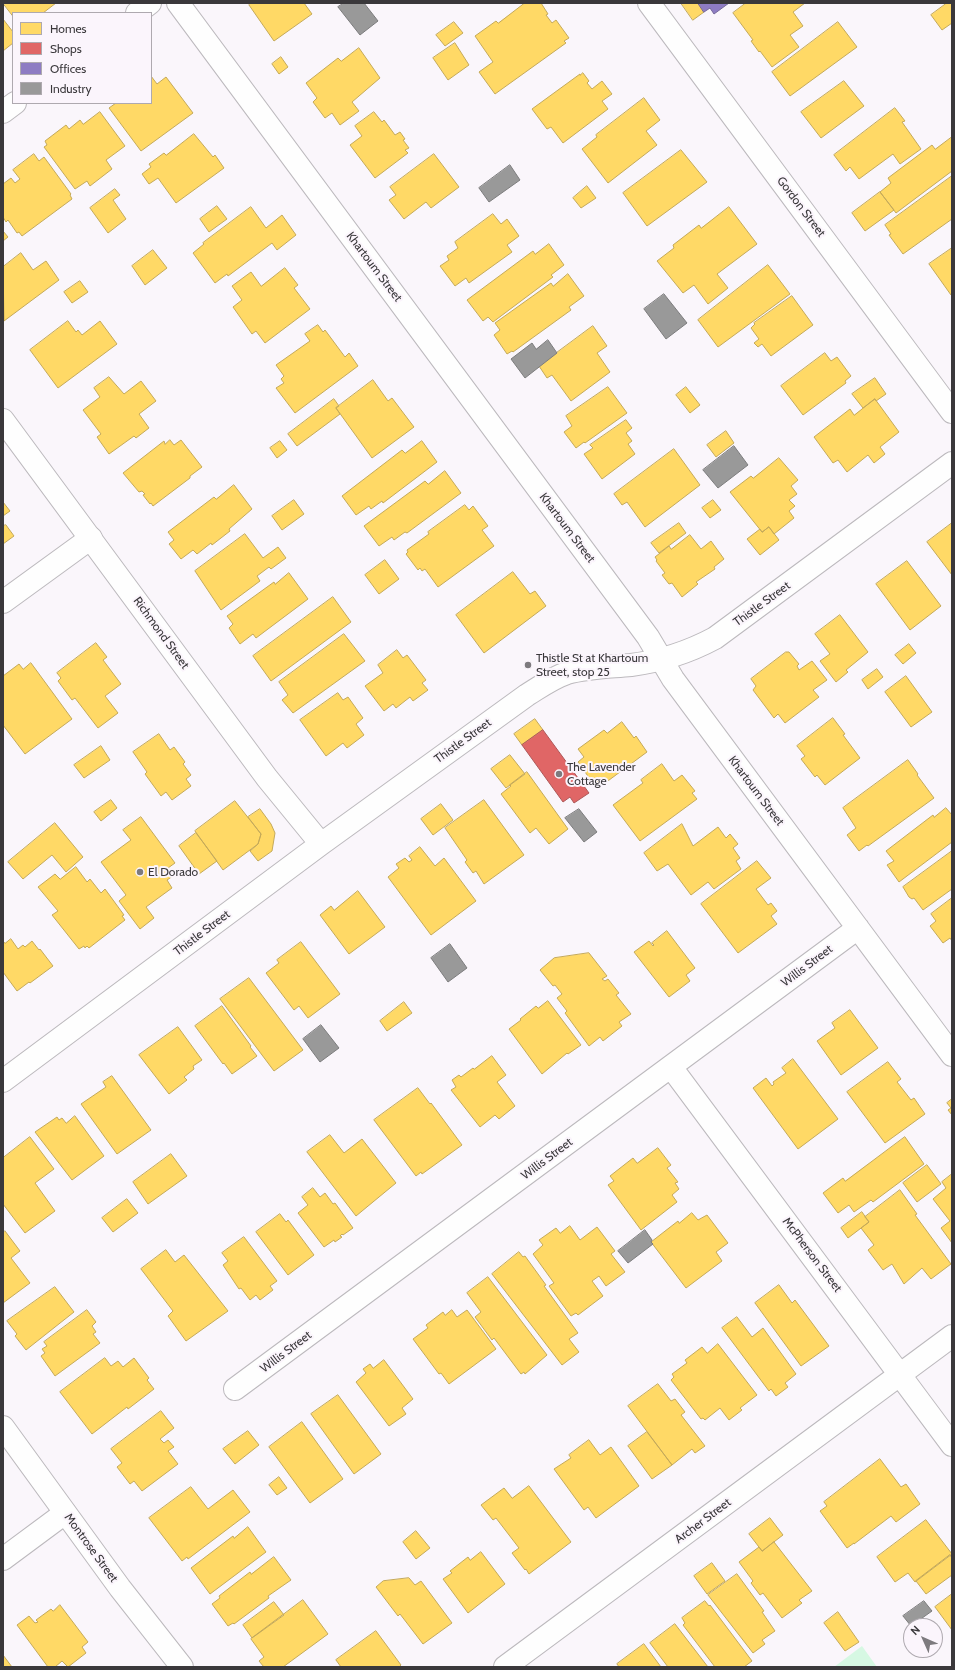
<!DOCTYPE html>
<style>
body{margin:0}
#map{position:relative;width:955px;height:1670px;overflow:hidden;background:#faf6fb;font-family:Cabin,sans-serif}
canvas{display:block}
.frame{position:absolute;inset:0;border:4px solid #3a383b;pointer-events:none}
.legend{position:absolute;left:12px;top:12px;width:140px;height:92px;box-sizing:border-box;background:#fbf5fc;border:1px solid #aea9af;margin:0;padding:5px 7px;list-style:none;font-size:12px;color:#3a383b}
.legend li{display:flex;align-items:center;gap:8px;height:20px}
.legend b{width:20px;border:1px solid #aea9af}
.north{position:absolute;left:903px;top:1618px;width:40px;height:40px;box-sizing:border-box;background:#fbf5fc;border:1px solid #aea9af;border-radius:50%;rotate:315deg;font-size:11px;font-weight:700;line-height:16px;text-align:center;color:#3a383b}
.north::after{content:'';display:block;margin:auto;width:14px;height:18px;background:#7d7a7e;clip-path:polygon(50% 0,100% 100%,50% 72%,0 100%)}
</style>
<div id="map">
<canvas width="955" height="1670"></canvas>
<div class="frame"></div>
<ul class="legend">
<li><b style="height:11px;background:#ffd966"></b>Homes</li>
<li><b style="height:11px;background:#e06666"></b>Shops</li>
<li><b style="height:11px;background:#8e7cc3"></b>Offices</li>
<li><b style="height:11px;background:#999"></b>Industry</li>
</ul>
<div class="north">N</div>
</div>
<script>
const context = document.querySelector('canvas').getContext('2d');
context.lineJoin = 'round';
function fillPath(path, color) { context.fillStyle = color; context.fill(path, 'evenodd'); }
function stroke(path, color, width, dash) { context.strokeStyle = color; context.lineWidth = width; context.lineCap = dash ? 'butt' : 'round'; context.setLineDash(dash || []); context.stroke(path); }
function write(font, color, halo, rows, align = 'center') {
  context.font = font + ' Cabin,sans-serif'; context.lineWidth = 4; context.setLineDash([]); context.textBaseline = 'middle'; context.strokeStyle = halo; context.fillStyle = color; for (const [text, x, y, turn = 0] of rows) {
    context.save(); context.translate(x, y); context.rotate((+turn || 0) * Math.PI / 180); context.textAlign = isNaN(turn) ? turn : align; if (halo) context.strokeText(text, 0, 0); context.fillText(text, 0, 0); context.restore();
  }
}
fillPath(new Path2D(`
 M862 1646 877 1667H834Z`), '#d6f8e3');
const homes = new Path2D(`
 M3 3H56L43 13H13V16Z
 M251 3H304L312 14 274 41 249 5Z
 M525 3H541L548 14 546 15 552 23 556 20 569 38 564 41 566 43 495 94 479 72 493 62 475 36 496 21 498 23Z
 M681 3H698L704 12 693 20Z
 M746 3H805L793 12 803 26 790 35 799 47 772 67 760 51 759 52 751 41 753 40 733 13Z
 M947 3H952V23L942 30 931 15Z
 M3 19 13 32V43L3 51Z
 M454 22 463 33 445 46 436 35Z
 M838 22 857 47 790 96 772 72Z
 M455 43 469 65 448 80 433 58Z
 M359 48 380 78 352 102 359 111 340 125 332 113 325 118 313 102 317 98 306 83 338 58 341 61Z
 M281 57 288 67 279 74 272 64Z
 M583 73 589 81 587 83 592 89 602 81 612 94 602 101 608 109 563 143 551 127 547 129 532 109 580 74V75Z
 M151 76 157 84 166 77 193 113 141 151 109 108 116 103H151Z
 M844 81 864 106 821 138 801 112Z
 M644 98 660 120 646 131 657 145 608 183 582 149 597 137 596 135Z
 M895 108 905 121 902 122 921 149 900 164 893 154 859 179 850 167 846 171 834 155Z
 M100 112 125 146 106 160 112 169 90 186 87 181 75 189 44 147 47 145 45 141 66 125 69 129 80 120 83 124Z
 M374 112 382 122 384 120 395 135 400 132 405 139 403 140 409 148 405 150 408 153 375 178 350 145 362 136 355 126Z
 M194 134 213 157 215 155 224 168 176 203 158 178 149 184 142 174 151 167 149 164 164 153 166 155Z
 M952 137V171L896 213 880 192 891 183 888 178 932 145 935 149Z
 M681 150 707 182 647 226 623 193Z
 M34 154 39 161 44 157 71 194 70 195 72 199 22 236 19 232 17 233 8 220 6 222 3 217V184L11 178 15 183 20 179 13 170Z
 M434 154 459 187 431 208 426 202 404 219 389 200 396 195 390 187Z
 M952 176V219L903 254 889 235 891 234 885 225Z
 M587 186 596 198 581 208 573 198Z
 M115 189 120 195 113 200 126 219 108 233 90 208Z
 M880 192 894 210 865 231 852 213Z
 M217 206 227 219 209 232 200 219Z
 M251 207 266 228 282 215 296 235 277 250 272 243 228 276 227 274 215 283 193 253 204 244 203 243Z
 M729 207 757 244 717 274 728 288 708 304 694 285 683 293 657 261 674 248 673 245 699 225 701 228Z
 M493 214 501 224 507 219 519 236 507 245 512 252 469 283 466 278 455 286 440 266 449 260 447 256 458 248 455 242Z
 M3 231 8 237 3 241Z
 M549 244 564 265 551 275 553 277 493 322 488 317 483 321 467 300 533 251 535 254Z
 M952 248V294L951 295 929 264Z
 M153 250 167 268 145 285 132 266Z
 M21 253 33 270 46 261 59 280 4 321 3 267Z
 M768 265 790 294 718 347 698 320Z
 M285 268 298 285 294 288 310 309 265 343 256 331 252 334 233 307 242 300 232 286 251 272 261 286Z
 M568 274 584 296 569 307 571 310 513 352 512 351 507 354 494 335 500 330 495 323 551 283 553 286Z
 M80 281 88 292 72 303 64 292Z
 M792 296 813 325 771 356 762 344 758 347 754 343 759 339 751 328 755 324 754 323Z
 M68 321 76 332 78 330 82 335 100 321 117 344 58 388 30 350Z
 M318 325 323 332 325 330 345 357 349 353 358 366 295 413 276 388 284 383 281 379 284 376 276 365 310 341 305 334Z
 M593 326 607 346 597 353 610 372 571 401 552 375 547 378 539 366Z
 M825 353 831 361 837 357 851 376 845 381 846 383 803 415 781 386Z
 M109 377 124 394 141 381 156 401 139 414 149 428 136 438 134 436 109 454 97 437 101 434 83 410 100 397 94 388Z
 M875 378 886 394 876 401 875 399 863 408 852 394Z
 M373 380 388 401 392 398 414 427 372 458 336 408Z
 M608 387 627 413 585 443 584 442 576 448 564 432 572 426 566 416Z
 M686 387 700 405 690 413 676 395Z
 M334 399 339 406 336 408 340 414 297 446 288 434Z
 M875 399 899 432 880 447 885 454 874 463 868 455 847 472 838 460 833 463 814 437 850 409 854 415Z
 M626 420 632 428 626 433 632 441 628 444 635 454 602 479 584 454 593 448 590 445Z
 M726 431 734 443 716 457 707 445Z
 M170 440 174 445 181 440 202 467 190 476V478L153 506 151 503 150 504 143 495 145 494 142 491 139 492 123 473 164 441 165 444Z
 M280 441 287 450 277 458 270 448Z
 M422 441 437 462 383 503 382 501 371 509 369 506 356 515 342 496 402 450 405 453Z
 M674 449 700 485 645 527 627 502 622 505 614 494Z
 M779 458 798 480 791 486 797 494 789 500 795 506 789 511 794 518 774 534 769 527 762 532 730 492 751 476 753 478Z
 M445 471 461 493 407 533 405 532 394 540 392 537 379 546 364 526 425 481 428 484Z
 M234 485 252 509 229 529 230 531 212 545 211 543 197 554 193 550 181 559 169 544 174 540 168 532 214 497 216 499Z
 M294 500 304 514 282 530 272 516Z
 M713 500 721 510 710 518 702 508Z
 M3 502 10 511 3 516Z
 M465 505 469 510 473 506 488 526 482 530 494 546 438 587 425 569 422 571 420 568 418 570 406 554 408 552 407 550 429 534 428 532Z
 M679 523 686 533 659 553 651 543Z
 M952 523V575L927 542Z
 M6 525 14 536 3 544V526Z
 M769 527 779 540 760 555 747 539 760 529 762 532Z
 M245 534 263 558 278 547 286 558 271 569 269 567 257 576 260 581 221 610 195 571Z
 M690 535 701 549 711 541 724 559 714 567 715 569 696 582 698 584 682 597 672 583 669 584 662 575 665 573 656 561 657 560 655 557 669 546 671 549Z
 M385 560 399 579 379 594 365 575Z
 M907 561 941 606 910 630 876 584Z
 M513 572 530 594 535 591 546 606 484 653 456 615Z
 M289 573 308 599 256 638 253 634 240 644 229 628 233 624 227 616 274 582 275 584Z
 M333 597 351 622 271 681 253 656Z
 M840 615 868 652 846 670 848 672 836 682 820 661 830 654 815 634Z
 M344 634 365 661 293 713 282 700 288 695 279 682Z
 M96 643 107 657 103 660 121 684 105 696 118 713 98 728 75 698 72 700 58 681 61 678 57 673Z
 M909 644 916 653 903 664 895 655Z
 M397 650 403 658 407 655 426 680 422 683 428 690 413 701 410 697 396 708 393 704 384 711 365 686 383 673 378 665Z
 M786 652H789L799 664 797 666 799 670 812 661 827 680 813 690 819 697 785 723 778 714 774 718 753 690 756 686 751 679Z
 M31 663 72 719 25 754 3 725V676L19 664 23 669Z
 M877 669 883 677 868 689 862 680Z
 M906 676 932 712 911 727 885 692Z
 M338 693 343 700 348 697 363 718 356 724 364 735 347 748 343 743 326 756 300 720Z
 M833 718 845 734 843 735 860 758 825 785 817 775 815 777 801 759 805 756 797 746Z
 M535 719 543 730 522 745 514 734Z
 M622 722 634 738 636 736 647 752 597 789 578 762 584 757 578 749 604 730 607 733Z
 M159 734 170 750 174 747 185 762 183 764 191 775 186 779 191 786 172 800 166 792 161 796 145 774 147 772 133 752Z
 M101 746 110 760 84 778 74 765Z
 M510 755 525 774 506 788 491 769Z
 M908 760 918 774 917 775 934 798 868 846 867 845 859 851 847 835 856 828 843 808Z
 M662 764 674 781 682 775 695 791 692 793 697 799 640 841 613 805 643 783 641 780Z
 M527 772 568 829 549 844 536 828 530 833 501 794 511 786 510 785Z
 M111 800 117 808 101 821 94 812Z
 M484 800 524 855 484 884 476 871 473 873 465 862 467 860 445 828Z
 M235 801 261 834 258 844 223 870 195 831Z
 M441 804 453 820 433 835 421 819Z
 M946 808 952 815V842L899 882 887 865 894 861 886 851 933 815 934 817Z
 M260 809 271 824 275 833 272 851 258 861 250 851 258 844 261 834 248 817Z
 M141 817 175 863 168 868 173 876 167 880 172 888 146 907 154 918 140 929 119 901 126 895 101 862 131 840 123 830Z
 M55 823 83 857 66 872 52 855 23 879 8 862Z
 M682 824 693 846 718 827 726 838 730 834 738 844 733 848 740 858 736 861 741 869 714 889 708 882 691 895 668 864 657 871 644 853Z
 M196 833 217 861 199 874 179 846Z
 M420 847 435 866 444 858 476 901 431 935 388 877 399 868 396 864 405 858 409 862 412 860 409 856Z
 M952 851V889L923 910 914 898 912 899 909 897 903 887Z
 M757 861 771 878 756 889 768 905 771 903 777 911 771 916 777 924 738 953 701 904Z
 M76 867 87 882 90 879 101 893 105 889 124 915 122 916 125 920 89 948 87 946 85 948 84 946 79 949 52 915 58 911 38 887 55 874 60 879Z
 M358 891 385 927 349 954 320 915 331 906 334 910Z
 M952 898V941L950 938 943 943 930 926 936 921 931 914Z
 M667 931 695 968 686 975 690 981 669 997 634 952 649 941 653 946 654 945 652 943Z
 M11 939 18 949 23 945 25 947 32 941 39 950 40 949 53 966 30 983 29 982 17 991 3 972V942L5 943Z
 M301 942 340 994 308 1018 299 1006 294 1010 266 973 279 963 277 960Z
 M589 953 607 976 602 979 605 981 608 979 619 993 616 995 631 1014 619 1022 622 1026 603 1041 600 1037 589 1046 565 1013 567 1011 557 998 562 994 555 985 553 986 540 970 554 958Z
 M249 978 303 1050 274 1071 220 999Z
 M548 1001 581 1045 568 1054 567 1053 542 1074 509 1029 521 1020 520 1019 536 1006 538 1008Z
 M404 1002 412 1013 387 1031 380 1021Z
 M222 1006 251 1046 250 1047 257 1056 232 1074 224 1063 223 1064 195 1026Z
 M850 1010 878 1048 841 1075 817 1041 835 1028 832 1023Z
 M178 1027 202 1060 193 1066 194 1069 184 1077 187 1080 169 1094 139 1055Z
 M492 1056 506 1075 497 1082 515 1106 499 1119 495 1115 480 1127 451 1090 456 1087 452 1080 459 1075 461 1077 473 1068 474 1069Z
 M793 1059 838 1119 798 1149 753 1088 766 1078 772 1086 774 1084 773 1082 786 1073 782 1068Z
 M888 1062 901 1079 897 1082 911 1100 914 1098 925 1114 885 1143 847 1092Z
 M112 1076 151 1130 117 1154 81 1104 106 1087 103 1082Z
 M418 1088 430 1104 431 1103 462 1145 422 1174 421 1172 416 1176 374 1120Z
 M952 1099V1115L948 1110 951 1108 947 1103Z
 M75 1116 104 1156 72 1180 35 1132 57 1117 59 1120 62 1118 66 1123Z
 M330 1135 344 1153 362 1139 396 1183 356 1216 307 1152Z
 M30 1137 54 1169 35 1183 55 1211 25 1233 3 1204V1158Z
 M905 1137 924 1164 873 1202 871 1200 854 1212 849 1205 838 1213 823 1193 843 1178 845 1181Z
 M658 1148 671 1165 667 1168 678 1182 675 1183 679 1189 672 1195 677 1202 641 1230 608 1185 614 1181 610 1176 633 1158 637 1163Z
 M171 1154 187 1176 148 1204 133 1182Z
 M927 1165 941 1184 917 1202 903 1183Z
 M952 1174V1243L941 1228 950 1221 933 1199 946 1188 942 1182Z
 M313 1188 320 1197 325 1193 333 1204 335 1203 353 1228 343 1235 342 1234 340 1236 342 1237 335 1242 334 1240 324 1247 298 1213 308 1205 302 1197Z
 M900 1190 917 1214 915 1215 951 1264 931 1279 922 1268 904 1284 892 1264 883 1270 868 1250 874 1245 861 1228 869 1222 865 1217Z
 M127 1199 138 1213 113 1232 102 1218Z
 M862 1212 869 1222 848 1238 841 1228Z
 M692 1213 698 1220 707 1215 728 1243 716 1252 722 1261 686 1288 651 1242 678 1221 679 1223Z
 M280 1214 286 1222 288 1220 314 1255 288 1275 256 1232Z
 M570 1226 580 1240 597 1227 615 1251 611 1254 625 1272 606 1286 599 1276 592 1281 603 1296 578 1315 576 1313 571 1316 549 1286 554 1283 533 1254 543 1245 539 1240 556 1228 560 1233Z
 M5 1231 20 1251 11 1258 30 1283 3 1303V1233Z
 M244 1237 277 1281 270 1286 273 1290 260 1300 256 1295 250 1300 241 1288 239 1289 223 1265 228 1261 222 1253Z
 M166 1250 175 1262 184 1255 228 1311 186 1341 168 1316 173 1311 141 1269Z
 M519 1252 523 1257 525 1256 546 1285 544 1286 578 1333 569 1339 579 1352 562 1365 492 1274Z
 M488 1277 547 1355 525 1374 524 1372 521 1374 494 1338 492 1340 475 1317 481 1312 467 1293Z
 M779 1285 792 1303 795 1300 829 1346 801 1366 755 1303Z
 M55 1287 74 1312 26 1350 15 1336 17 1334 7 1321Z
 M87 1310 96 1322 92 1326 96 1332 93 1334 100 1343 55 1376 41 1356 45 1353 42 1349 47 1346 44 1342Z
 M452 1310 457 1317 467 1310 496 1349 449 1384 441 1373 439 1374 413 1339 428 1328 426 1325 443 1312 445 1315Z
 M737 1317 752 1337 763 1328 796 1374 785 1383 788 1387 776 1396 771 1389 769 1391 722 1328Z
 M718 1344 757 1395 740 1408 742 1410 729 1420 720 1408 705 1420 703 1418 701 1419 671 1380 674 1377 672 1374 687 1363 685 1360 702 1347 707 1353Z
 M105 1358 111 1366 118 1361 123 1367 134 1358 149 1378 147 1380 154 1389 128 1409 127 1407 92 1434 60 1392Z
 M384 1360 413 1399 402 1408 406 1414 389 1426 356 1382 366 1373 363 1369 370 1364 373 1368Z
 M658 1384 671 1401 675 1399 685 1412 681 1415 705 1446 695 1453 692 1449 672 1465 628 1406Z
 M338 1395 381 1454 354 1474 311 1414Z
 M161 1411 174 1428 160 1439 164 1443 168 1440 174 1447 168 1451 178 1464 142 1491 134 1481 130 1484 117 1467 122 1463 111 1449Z
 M302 1422 343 1479 310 1503 269 1447Z
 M248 1431 259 1445 235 1464 223 1449Z
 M647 1432 672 1465 652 1479 628 1446Z
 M589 1440 600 1455 611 1447 639 1486 596 1518 588 1507 584 1510 554 1469 571 1458 569 1455Z
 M880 1459 901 1487 906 1484 920 1504 896 1522 891 1516 854 1544V1543L847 1548 820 1511 827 1506 824 1502Z
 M279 1477 287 1488 277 1495 269 1485Z
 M529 1486 571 1542 529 1574 526 1569 525 1570 512 1553 519 1548 496 1518 493 1520 481 1505 504 1488 512 1498Z
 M191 1487 208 1509 233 1490 250 1512 188 1559 187 1557 182 1561 149 1518Z
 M770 1518 783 1535 762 1551 749 1534Z
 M926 1520 952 1554 915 1582 908 1573 895 1582 877 1557Z
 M248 1527 266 1552 210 1594 191 1568 233 1536 234 1538Z
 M416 1531 430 1548 416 1559 403 1542Z
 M774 1542 812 1591 799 1600 802 1603 782 1618 763 1593 760 1595 751 1583 753 1581 739 1562 759 1547 762 1551Z
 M481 1552 505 1584 468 1613 443 1579 452 1573 450 1571 468 1557 470 1560Z
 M950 1555 952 1558V1575L926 1594 916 1581Z
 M274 1557 291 1580 268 1596 269 1598 234 1624 233 1623 228 1626 212 1604 220 1598 219 1596 250 1572 251 1574Z
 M712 1563 725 1581 707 1594 694 1576Z
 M737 1574 764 1611 762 1612 775 1631 762 1640 765 1644 753 1653 708 1595Z
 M409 1578 415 1585 421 1581 452 1623 423 1644 400 1614 398 1616 376 1587 383 1581Z
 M952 1594V1630L935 1607Z
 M303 1600 328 1634 283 1667H264L259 1661 264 1657 251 1639Z
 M705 1601 709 1606 710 1605 752 1661 744 1667H715L683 1625 685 1623 682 1618Z
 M274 1602 284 1615 252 1638 243 1625Z
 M60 1605 88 1642 82 1647 86 1653 68 1667 62 1661 55 1667H48L17 1625 29 1616 35 1623 38 1622 36 1620 51 1609 53 1611Z
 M838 1612 859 1642 845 1651 824 1623Z
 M675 1624 708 1667H668L650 1643Z
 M376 1631 401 1665 399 1667H341L336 1660Z
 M644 1644 661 1667H619L617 1664Z
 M3 1655 12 1667H3Z`);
fillPath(homes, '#ffd966');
stroke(homes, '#c4a959', 1);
const shops = new Path2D(`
 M543 730 589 793 574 803 570 797 563 802 522 745Z`);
fillPath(shops, '#e06666');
stroke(shops, '#ae5859', 1);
const offices = new Path2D(`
 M698 3H729L714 14 710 8 704 12Z`);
fillPath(offices, '#8e7cc3');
stroke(offices, '#75689a', 1);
const industry = new Path2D(`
 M344 3H364L378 21 360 35 338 7Z
 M510 165 520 180 489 202 479 188Z
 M664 294 687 323 666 339 644 309Z
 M548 340 557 353 525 378 511 359 532 343 536 349Z
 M734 446 748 465 718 488 703 470Z
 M579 809 597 832 584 842 565 818Z
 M450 944 467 968 448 982 431 958Z
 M321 1025 339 1048 320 1062 303 1039Z
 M645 1230 652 1240 651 1242 653 1244 628 1263 618 1251Z
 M924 1601 932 1611 911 1626 903 1616Z`);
fillPath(industry, '#999');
stroke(industry, '#7c7c7d', 1);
const street = new Path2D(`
 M178 3 648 637 673 679 952 1055
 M649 3 952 412
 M137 13 150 3
 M3 112 15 103
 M3 602 91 538
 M671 1067 952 1445
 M235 1389 858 928
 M3 1559 65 1513
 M505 1667 952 1336`);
const secondary = new Path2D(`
 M3 420 267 778 321 844
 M3 1081 321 844 527 695C540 687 552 678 567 673 588 667 610 667 631 665 662 661 687 653 715 638L952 463
 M3 1427 120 1588 182 1667`);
stroke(street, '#bcb9bd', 24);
stroke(secondary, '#bcb9bd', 24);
stroke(street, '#fefefe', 22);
stroke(secondary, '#fefefe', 22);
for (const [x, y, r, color] of [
 [528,665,4,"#7d7a7e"],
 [559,774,4,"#7d7a7e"],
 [140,872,4,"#7d7a7e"]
]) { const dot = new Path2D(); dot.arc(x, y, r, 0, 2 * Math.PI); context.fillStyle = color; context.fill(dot); stroke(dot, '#fbf5fc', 1.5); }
write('12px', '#3a383b', '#fbf5fc', [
 ["Gordon Street",801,207,53],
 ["Khartoum Street",374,267,53],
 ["Khartoum Street",567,528,53],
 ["Thistle Street",762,604,-36],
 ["Richmond Street",161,633,54],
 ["Thistle Street",463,741,-36],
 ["Khartoum Street",756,791,53],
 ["Thistle Street",202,933,-37],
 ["Willis Street",807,966,-37],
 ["Willis Street",547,1159,-37],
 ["McPherson Street",812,1255,53],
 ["Willis Street",286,1352,-37],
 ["Archer Street",703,1521,-37],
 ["Montrose Street",91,1548,54]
]);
write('12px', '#3a383b', '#fbf5fc', [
 ["Thistle St at Khartoum",536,658],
 ["Street, stop 25",536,672],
 ["The Lavender",567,767],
 ["Cottage",567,781],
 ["El Dorado",148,872]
], 'left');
</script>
